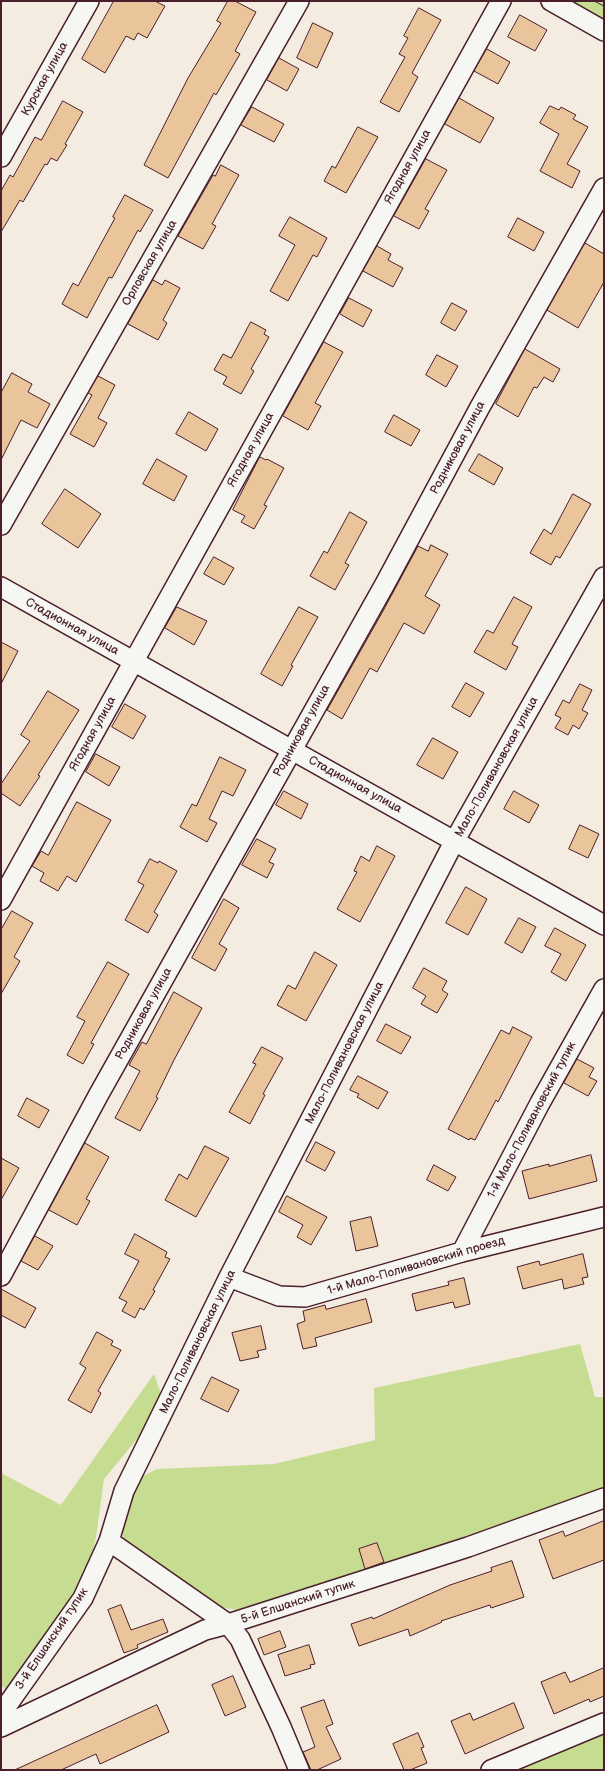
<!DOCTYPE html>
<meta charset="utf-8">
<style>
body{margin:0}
#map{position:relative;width:605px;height:1771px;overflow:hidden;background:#f4ece1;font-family:"Balsamiq Sans",sans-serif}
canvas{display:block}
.frame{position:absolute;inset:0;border:2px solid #4a1f2b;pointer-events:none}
</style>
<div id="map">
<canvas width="605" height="1771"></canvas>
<div class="frame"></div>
</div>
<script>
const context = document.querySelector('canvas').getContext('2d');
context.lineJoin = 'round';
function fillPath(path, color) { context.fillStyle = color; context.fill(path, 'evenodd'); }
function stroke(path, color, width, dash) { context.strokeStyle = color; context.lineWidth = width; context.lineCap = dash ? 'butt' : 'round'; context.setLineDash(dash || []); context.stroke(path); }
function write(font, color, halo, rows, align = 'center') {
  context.font = font + ' "Balsamiq Sans",sans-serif'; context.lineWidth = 3; context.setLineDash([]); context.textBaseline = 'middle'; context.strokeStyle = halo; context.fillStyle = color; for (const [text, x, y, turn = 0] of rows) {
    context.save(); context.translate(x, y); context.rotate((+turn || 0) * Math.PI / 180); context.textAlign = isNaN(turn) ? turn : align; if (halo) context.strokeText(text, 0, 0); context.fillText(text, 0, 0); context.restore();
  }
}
fillPath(new Path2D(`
 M558 1H604V27Z
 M580 1344 595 1397H604V1494L365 1574 361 1571 237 1610 220 1607 124 1542 119 1511 121 1487 157 1469 274 1464 375 1440 374 1388Z
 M154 1374 165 1405 104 1479 96 1537 84 1590 9 1691 1 1686V1473L61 1505Z
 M604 1728V1770H505Z`), '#c6dc91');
const building = new Path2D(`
 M114 1H155L165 6 147 38 138 33 134 40 126 36 105 73 82 59Z
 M228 1H235L256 12 235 51 240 54 216 95 214 93 168 178 144 165 188 78 221 23 217 21Z
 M419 8 441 20 412 73 418 77 399 112 380 102 405 57 399 54 408 38 404 36Z
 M520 15 547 30 535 51 508 37Z
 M313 23 333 33 317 68 297 58Z
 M487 49 510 62 498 84 474 71Z
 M279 58 299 69 287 91 267 80Z
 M459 98 494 118 480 143 445 124Z
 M63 101 83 112 65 144 67 145 57 161 51 158 47 165 45 164 23 202 20 200 1 232V191L10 175 13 177 35 137 41 140Z
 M550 106 559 110 561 107 576 115 573 119 588 127 567 164 580 171 572 188 540 171 559 134 540 123Z
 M252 107 284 124 274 142 241 125Z
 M358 127 378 137 346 193 324 181 332 166 335 168Z
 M426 159 447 170 425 209 429 211 419 229 394 216Z
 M221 165 239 175 212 224 216 226 203 249 178 236 213 175 215 176Z
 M125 195 153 210 140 232 138 230 112 278 109 277 87 318 62 304 73 283 78 286 115 218 113 217Z
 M290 217 327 238 317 257 313 255 288 301 270 291 295 245 279 236Z
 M518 218 544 232 534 251 508 237Z
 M585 243 604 254V282L578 328 547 310Z
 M377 246 391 254 388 260 403 268 393 287 363 271Z
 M153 280 162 285 165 280 180 288 163 320 167 323 158 340 128 324Z
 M349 298 372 310 363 327 340 314Z
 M452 303 467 311 455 331 441 323Z
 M251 322 266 330 264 334 269 337 251 369 254 371 241 394 223 384 227 377 214 370 223 354 231 358Z
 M324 342 343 352 315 403 321 406 308 430 283 416Z
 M525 349 560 369 553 382 544 377 537 388 534 387 518 417 496 404Z
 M437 355 458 366 446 387 426 375Z
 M12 373 32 384 28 392 50 404 37 428 21 420 1 460V393Z
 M98 376 115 385 98 418 107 423 94 447 70 434 92 395 88 393Z
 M189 412 218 429 206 451 176 434Z
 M394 415 420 430 411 446 385 432Z
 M479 454 503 468 494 485 469 471Z
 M260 457 266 460 267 459 284 468 264 505 267 506 254 529 241 522 245 516 233 510Z
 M157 459 187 476 174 501 143 484Z
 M65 489 101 514 78 548 42 524Z
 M573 494 591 504 560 558 556 556 551 565 530 553 544 529 551 534Z
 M350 512 367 522 345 563 349 565 335 590 310 576 324 551 327 553Z
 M431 545 448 554 425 596 440 605 424 634 404 623 377 672 370 668 342 719 327 710 383 611 418 546 428 551Z
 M214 557 234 568 224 585 204 574Z
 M514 597 532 607 512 644 518 647 506 670 474 652 487 630 493 633Z
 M177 607 207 621 194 645 165 628Z
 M299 607 318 617 291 665 293 666 282 686 261 674Z
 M1 642 18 651 1 684Z
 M466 683 484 693 470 717 452 707Z
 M580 684 592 690 582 710 588 713 579 729 573 725 568 735 555 728 561 718 555 715 563 700 569 703Z
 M48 691 79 710 38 775 40 776 20 806 1 793V784L30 741 21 735Z
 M125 704 146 716 133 739 112 727Z
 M433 738 458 752 443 779 417 765Z
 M96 754 120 767 109 786 86 772Z
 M220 757 246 770 233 796 222 791 209 819 217 823 207 842 180 827 192 804 196 806Z
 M284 791 308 804 301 819 276 805Z
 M514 791 539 805 529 823 504 809Z
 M77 802 111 820 76 882 67 876 58 891 40 881 44 873 32 866 41 851 48 855Z
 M580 825 599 834 588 858 569 849Z
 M257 839 276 849 269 862 274 864 267 878 242 865Z
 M377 846 395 856 360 922 337 909 357 872 354 871 361 856 369 861Z
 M150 859 158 863 159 861 177 871 154 912 158 915 148 933 125 920 144 885 138 882Z
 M466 887 487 899 468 935 446 923Z
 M224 899 239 908 219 944 227 949 215 971 192 958Z
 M12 911 33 923 14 957 20 961 1 994V930Z
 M519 918 536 927 522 953 505 943Z
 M555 928 586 945 566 981 551 972 561 954 545 946Z
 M315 952 337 965 306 1021 277 1005 288 985 295 989Z
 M108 962 129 974 91 1043 94 1044 83 1064 67 1055 85 1021 77 1017Z
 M424 968 447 981 442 990 448 994 437 1013 421 1004 426 996 413 988Z
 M174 992 202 1008 174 1060 156 1097 158 1098 140 1131 115 1118 140 1071 129 1065 142 1042 146 1044Z
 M386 1024 411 1037 401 1054 377 1041Z
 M513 1027 532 1037 498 1102 496 1100 475 1140 470 1138 469 1140 448 1129 501 1030 509 1034Z
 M262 1047 283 1058 263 1094 265 1095 250 1124 229 1112 256 1064 253 1063Z
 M577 1059 594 1068 589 1077 597 1081 588 1096 564 1083Z
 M358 1076 388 1092 378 1109 357 1097 359 1094 350 1090Z
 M27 1098 49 1110 39 1128 18 1116Z
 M316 1142 335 1152 325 1171 306 1161Z
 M85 1143 109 1157 86 1199 90 1201 77 1225 49 1210Z
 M205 1146 229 1158 196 1217 165 1200 179 1174 187 1179Z
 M591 1155 597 1181 529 1199 522 1171 549 1164V1166Z
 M1 1158 19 1168 1 1200Z
 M434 1165 456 1177 448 1191 427 1180Z
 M287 1196 327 1217 311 1245 297 1237 303 1225 279 1212Z
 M371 1217 378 1246 356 1251 350 1222Z
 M135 1234 167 1252 165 1257 170 1259 153 1290 155 1291 144 1310 140 1308 135 1318 122 1311 127 1302 119 1298 139 1261 125 1254Z
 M35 1236 53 1246 38 1270 21 1261Z
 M583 1254 588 1277 582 1278 584 1284 564 1289 562 1279 523 1289 517 1267 539 1261 540 1265Z
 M464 1278 470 1304 455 1308 453 1302 416 1311 412 1294 449 1285 448 1282Z
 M1 1289 36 1308 25 1328 1 1315Z
 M366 1299 372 1322 315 1338 317 1346 303 1349 297 1324 305 1321 303 1311 325 1305 326 1309Z
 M261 1326 266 1349 257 1351 259 1357 240 1361 232 1333Z
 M97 1332 113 1341 111 1345 121 1350 98 1391 101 1393 91 1413 68 1400 86 1368 80 1364Z
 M212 1377 239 1390 228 1412 201 1399Z
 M604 1521V1560L553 1579 539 1540 563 1531 565 1536Z
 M377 1543 384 1562 365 1569 359 1549Z
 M512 1561 524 1597 491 1608 490 1605 441 1621 442 1622 410 1636 408 1629 359 1646 351 1624 372 1617 373 1619 450 1585 492 1571 491 1568Z
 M121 1605 131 1630 163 1619 168 1632 137 1645 138 1648 124 1653 108 1610Z
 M280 1631 286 1647 264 1655 258 1639Z
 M309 1645 315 1664 310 1665 311 1668 285 1676 278 1655Z
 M604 1668V1696L590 1702 589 1699 554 1714 541 1682 565 1672 570 1682Z
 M233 1676 246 1707 225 1716 212 1685Z
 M324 1700 333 1724 326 1727 341 1759 317 1770H311L303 1752 315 1747 301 1708Z
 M514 1703 524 1728 465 1754 451 1721 470 1713 473 1720Z
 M157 1705 169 1732 100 1764 96 1754 61 1770H15Z
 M418 1733 424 1747 421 1748 427 1763 410 1770H404L393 1744Z`);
fillPath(building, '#eac59b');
stroke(building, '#4a1f2b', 1);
const minor = new Path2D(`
 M551 1 604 31
 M1 157 89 1
 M1 525 299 1
 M1 587 604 925
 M1 900 501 1
 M462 1252 540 1103 604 989
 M1 1276 99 1094 385 584 480 407 604 188
 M229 1277 279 1296 305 1297 462 1252 604 1217
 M109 1541 228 1624 240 1639 281 1727 299 1770
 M1 1714 83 1598 109 1541 124 1491 229 1277 455 840 604 577
 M1 1727 205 1630 228 1624 468 1547 604 1498
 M491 1770 604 1723`);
stroke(minor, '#4a1f2b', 22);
stroke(minor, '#f6f6f2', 19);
stroke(new Path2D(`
 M594 1 604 6`), '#4a1f2b', 1);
write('12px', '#4a1f2b', '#f6f6f2', [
 ["Курская улица",45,79,-61],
 ["Ягодная улица",408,167,-61],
 ["Орловская улица",150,263,-60],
 ["Родниковая улица",458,448,-62],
 ["Ягодная улица",251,450,-61],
 ["Стадионная улица",72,627,29],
 ["Родниковая улица",302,731,-61],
 ["Ягодная улица",93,734,-61],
 ["Мало-Поливановская улица",497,767,-61],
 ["Стадионная улица",355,785,29],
 ["Родниковая улица",144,1014,-61],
 ["Мало-Поливановская улица",345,1053,-63],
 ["1-й Мало-Поливановский тупик",532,1120,-62],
 ["1-й Мало-Поливановский проезд",416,1266,-16],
 ["Мало-Поливановская улица",198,1342,-64],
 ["5-й Елшанский тупик",298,1602,-18],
 ["3-й Елшанский тупик",52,1639,-56]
]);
</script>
